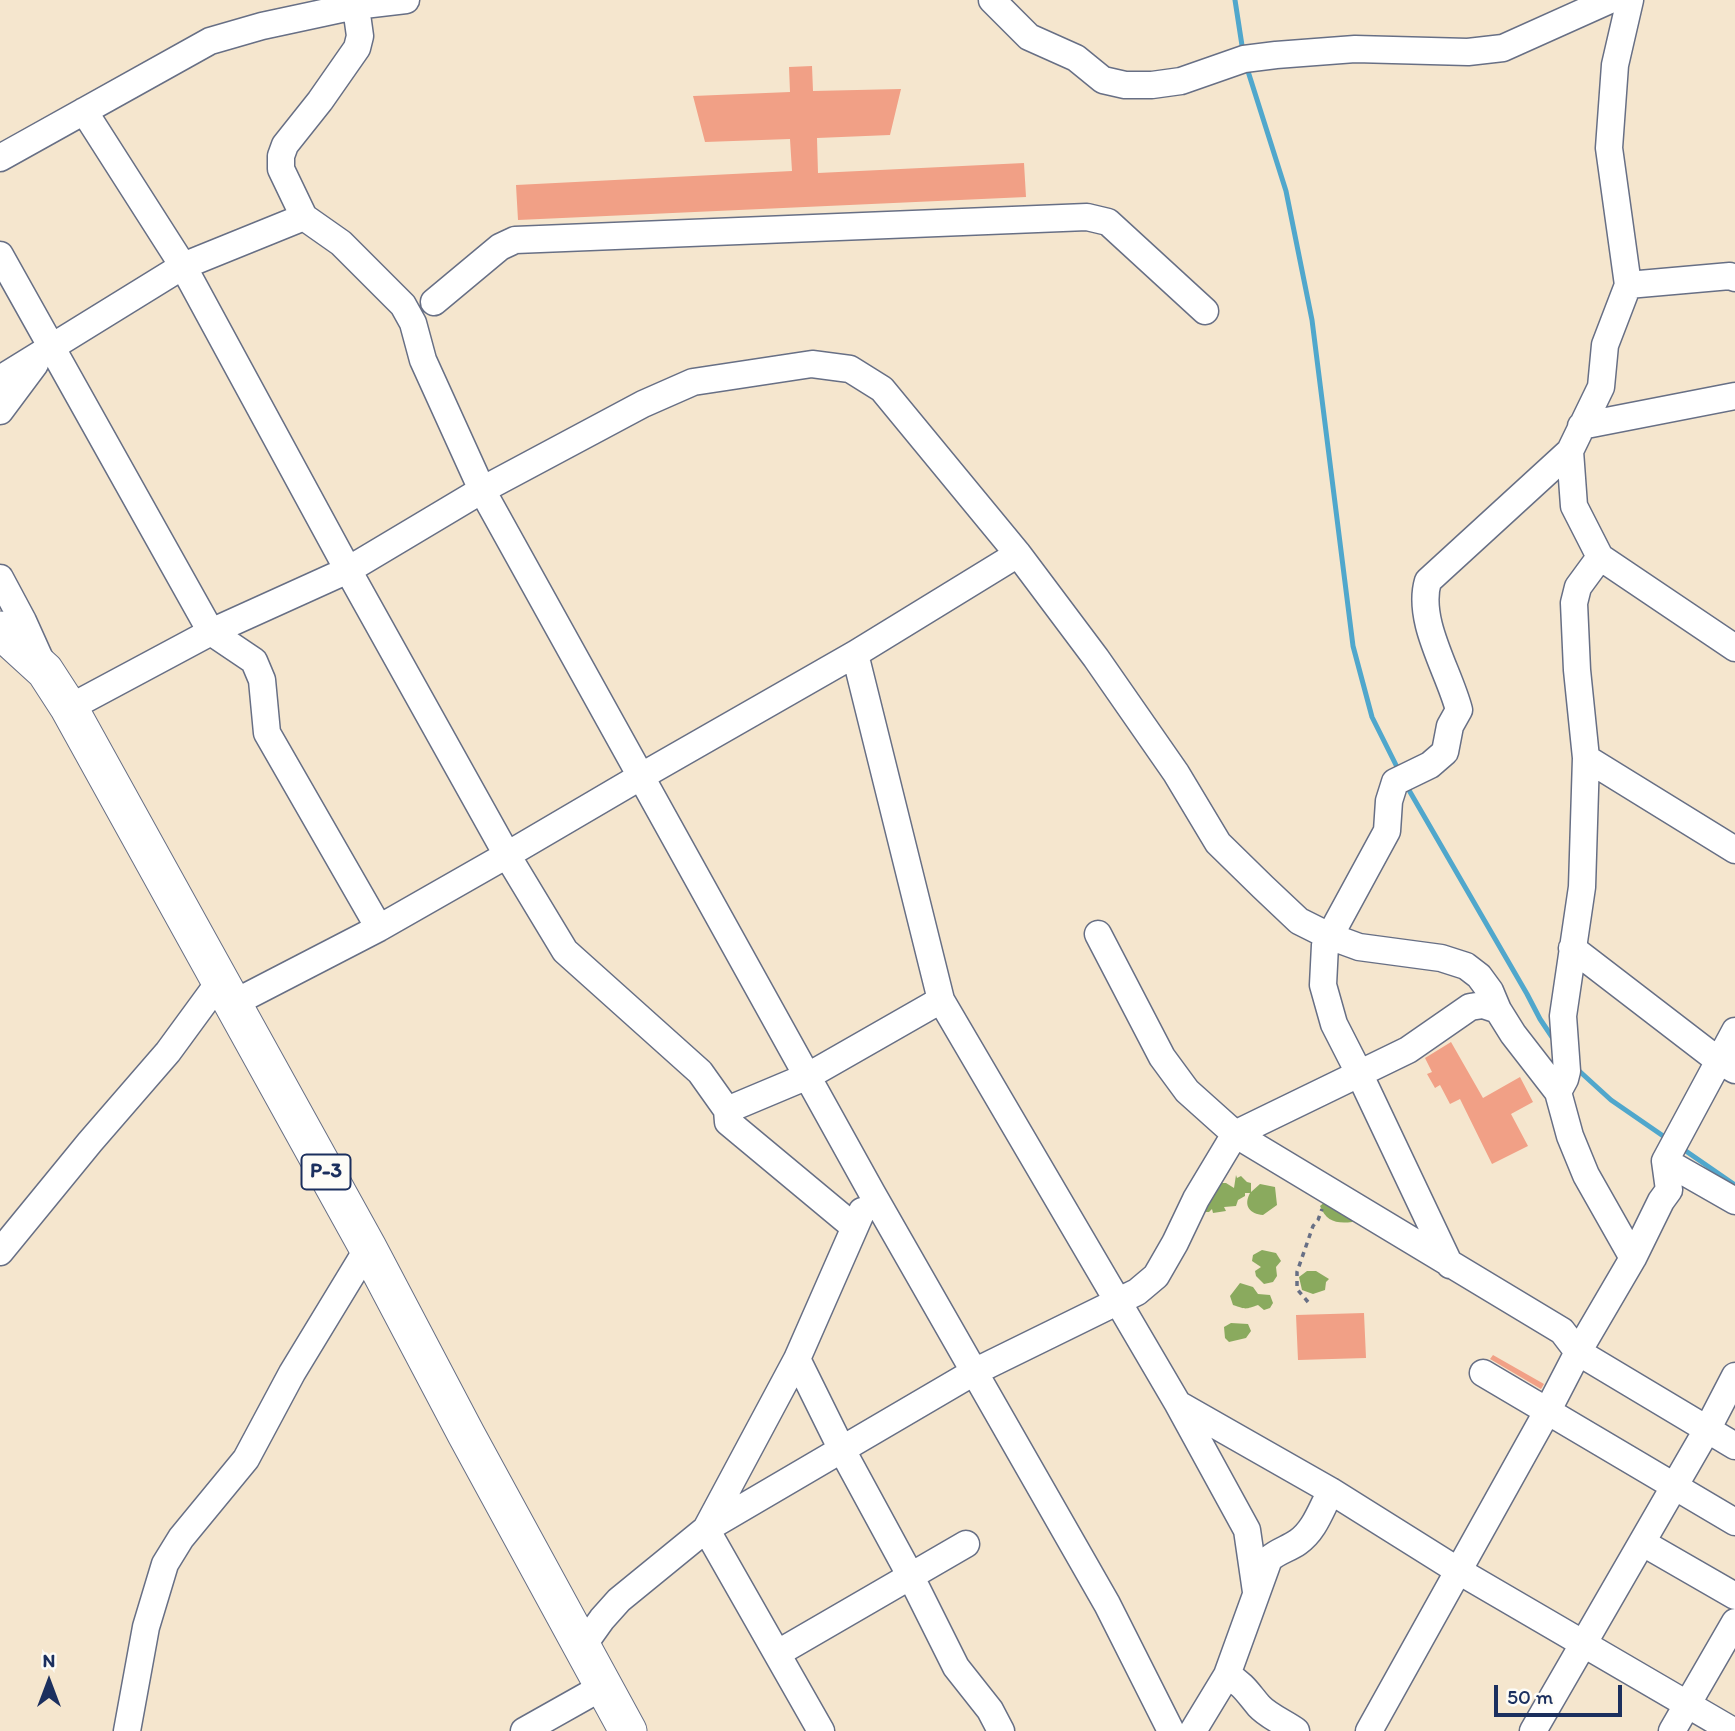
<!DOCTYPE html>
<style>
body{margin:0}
#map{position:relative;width:1735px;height:1731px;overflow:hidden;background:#f5e6ce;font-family:Itim,sans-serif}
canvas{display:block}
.north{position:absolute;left:14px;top:1647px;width:70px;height:70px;-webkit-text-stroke:5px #fdfcf7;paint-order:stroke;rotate:0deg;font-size:19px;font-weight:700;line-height:28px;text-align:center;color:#1b2f5e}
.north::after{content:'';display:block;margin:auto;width:24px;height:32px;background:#1b2f5e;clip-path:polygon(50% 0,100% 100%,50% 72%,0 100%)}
.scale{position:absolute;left:1494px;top:1685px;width:128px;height:32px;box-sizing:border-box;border:4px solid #1b2f5e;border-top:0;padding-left:9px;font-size:21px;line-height:24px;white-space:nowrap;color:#1b2f5e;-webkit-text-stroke:5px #fdfcf7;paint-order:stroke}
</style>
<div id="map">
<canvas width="1735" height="1731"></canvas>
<div class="north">N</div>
<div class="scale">50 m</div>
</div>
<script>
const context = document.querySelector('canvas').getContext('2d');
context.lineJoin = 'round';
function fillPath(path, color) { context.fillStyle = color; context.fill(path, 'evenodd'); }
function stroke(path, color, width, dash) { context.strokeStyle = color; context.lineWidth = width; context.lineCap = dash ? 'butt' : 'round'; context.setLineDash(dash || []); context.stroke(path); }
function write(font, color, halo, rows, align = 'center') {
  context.font = font + ' Itim,sans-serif'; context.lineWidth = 5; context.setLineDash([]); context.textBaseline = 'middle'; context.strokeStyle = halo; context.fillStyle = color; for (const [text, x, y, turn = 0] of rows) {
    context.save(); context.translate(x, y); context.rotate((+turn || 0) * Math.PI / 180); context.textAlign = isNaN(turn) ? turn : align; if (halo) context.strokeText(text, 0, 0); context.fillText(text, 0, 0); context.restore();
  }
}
fillPath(new Path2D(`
 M1236 1175 1237 1178 1241 1176 1247 1182 1251 1183V1192L1260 1184 1275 1187 1277 1205 1263 1215C1250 1214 1243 1206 1250 1193H1245V1196L1238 1200 1236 1206 1224 1207 1226 1211 1213 1213 1212 1209 1209 1212H1204L1219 1183H1226L1234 1188Z
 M1326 1201 1354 1220 1352 1222C1336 1224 1326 1221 1320 1206Z
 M1262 1250 1276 1253 1281 1261 1276 1267 1277 1276 1273 1282 1264 1284 1256 1276 1255 1271 1261 1267 1252 1261 1253 1255Z
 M1307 1271H1316L1329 1279 1326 1282 1325 1290 1313 1294 1302 1290 1299 1277Z
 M1240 1283 1253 1287 1258 1294 1270 1295 1273 1303 1270 1308 1264 1310 1258 1305C1246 1309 1247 1310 1233 1305L1230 1296Z
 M1231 1323 1248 1324 1251 1331 1246 1338 1229 1342 1225 1338 1224 1327Z`), '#8aaa5e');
stroke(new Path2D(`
 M1235 0 1243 52
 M1246 65 1286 191 1312 320 1353 646 1372 717 1400 773
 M1406 785 1527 994 1540 1019 1554 1040
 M1577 1069 1611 1100 1669 1140
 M1680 1147 1735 1185`), '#50a7cc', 5);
fillPath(new Path2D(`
 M812 66 813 91 901 89 890 135 817 138 818 173 1024 163 1026 197 518 220 516 185 792 171 790 139 705 142 693 96 790 92 789 67Z
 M1451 1042 1483 1098 1520 1077 1533 1102 1511 1114 1528 1146 1492 1164 1460 1099 1450 1104 1440 1085 1435 1088 1427 1074 1432 1072 1425 1058Z
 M1364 1313 1366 1358 1298 1360 1296 1315Z
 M1493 1355 1544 1384 1541 1389 1490 1359Z`), '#f1a086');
const minor = new Path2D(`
 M355 0 360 36 357 48 320 101 285 145 281 156V169L304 217 341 243 403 305 413 323 423 360 482 490 872 1193 1107 1604 1171 1731
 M992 0 1029 37 1076 58 1103 80 1125 85H1152L1181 81 1244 59 1276 55 1355 49 1468 52 1503 48 1610 0
 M84 111 183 266 348 570 507 855 565 951 700 1072 727 1110 728 1122 853 1226
 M0 158 210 41 262 26 355 6 406 0
 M0 255 211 632 348 570 482 490 643 404 693 382 812 364 850 369 882 389 1018 554 1096 658 1176 773 1218 843 1263 887 1299 921 1329 936 1359 947 1441 958 1466 966 1479 976 1490 991 1498 1010
 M1628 285 1730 276 1735 278
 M434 302 500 247 515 240 1087 217 1108 222 1205 311
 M0 379 183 266 304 217
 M0 411 35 364
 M1581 426 1735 396
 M1570 451 1574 506 1600 557 1735 648
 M0 578 23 621 41 661
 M855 654 941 1000 1178 1404 1247 1530 1256 1592
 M69 708 211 632 254 661 262 680 267 733 379 928
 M1586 758 1735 850
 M1098 934 1162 1057 1187 1091 1235 1134 1562 1331 1578 1352 1735 1446
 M1572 948 1719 1061 1735 1070
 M232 1004 379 928 507 855 640 777 855 654 1018 554
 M1558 1092 1565 1079 1567 1071 1563 1016 1582 887 1586 758 1577 670 1574 603 1578 587 1600 557
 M727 1110 808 1076 941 1000
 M1665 1161 1735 1201
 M0 1252 90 1142 168 1052 220 981
 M1450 1265 1359 1073 1334 1024 1323 985 1325 945 1387 831 1389 801 1395 782 1430 765 1445 752 1450 726 1459 710C1449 671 1416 621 1428 581L1570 451 1601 387 1605 345 1628 285 1609 148 1615 65 1630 0
 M797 1359 841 1448 910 1575 956 1667 990 1710 1001 1731
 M1483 1373 1735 1522
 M1180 1405 1331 1491 1457 1570 1733 1731
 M1643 1543 1735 1596
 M582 1647 602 1619 619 1600 706 1529 974 1372 1137 1292 1156 1276 1175 1243 1196 1199 1235 1134 1408 1050 1470 1007 1483 1005 1498 1010 1513 1034 1558 1092 1570 1136 1586 1175 1633 1258
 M778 1653 966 1544
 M1227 1675C1244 1685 1247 1692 1259 1706 1268 1716 1285 1723 1296 1731
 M127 1731 146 1627 165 1564 181 1538 246 1459 292 1373 368 1248
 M524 1731 604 1686
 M821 1731 706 1529 797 1359 862 1211
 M1193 1731 1227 1675 1269 1559C1278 1551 1288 1549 1298 1542 1315 1530 1321 1509 1331 1491
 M1369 1731 1548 1410 1578 1352 1633 1258 1661 1201 1669 1190 1665 1161 1735 1031
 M1533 1731 1708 1428 1735 1376
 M1672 1731 1735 1622`);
const highway = new Path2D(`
 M0 630 45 671 69 708 368 1248 466 1434 628 1731`);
stroke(minor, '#676f85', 29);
stroke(highway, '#676f85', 39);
stroke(new Path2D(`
 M1308 1302 1297 1289V1272L1313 1226 1318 1220 1322 1209`), '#676f85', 3.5, [5, 5]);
stroke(minor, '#fff', 26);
stroke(highway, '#fff', 37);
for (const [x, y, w] of [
 [326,1172,49]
]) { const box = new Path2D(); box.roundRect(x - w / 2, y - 17.5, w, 35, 5); context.fillStyle = '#fdfcf7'; context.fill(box); stroke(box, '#1b2f5e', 2); }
write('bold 21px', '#1b2f5e', null, [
 ["P-3",326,1172]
]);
</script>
